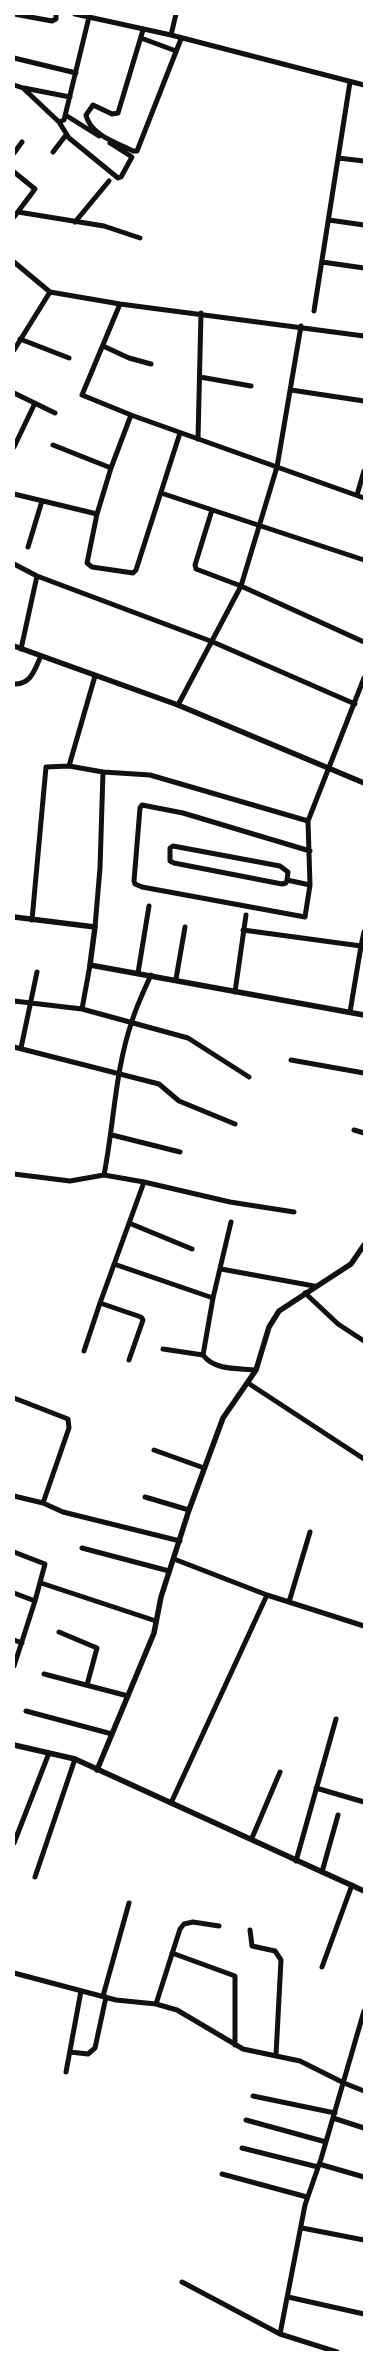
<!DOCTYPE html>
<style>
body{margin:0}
#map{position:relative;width:378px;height:2366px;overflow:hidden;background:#fff;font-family:"Archivo Narrow",sans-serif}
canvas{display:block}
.frame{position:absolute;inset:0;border:15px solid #fff;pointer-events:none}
</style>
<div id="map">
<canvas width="378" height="2366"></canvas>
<div class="frame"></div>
</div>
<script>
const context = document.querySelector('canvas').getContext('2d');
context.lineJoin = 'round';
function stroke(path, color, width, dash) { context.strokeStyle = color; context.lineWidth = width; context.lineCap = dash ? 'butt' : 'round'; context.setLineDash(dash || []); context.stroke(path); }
stroke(new Path2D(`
 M14 14 52 21 56 19V14
 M75 14 171 35 364 85
 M143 30 118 113 112 114 93 105 86 115C90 135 118 143 133 151H137L181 39
 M171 35 176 14
 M141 38 176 51
 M14 58 76 73
 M14 85 23 88 59 122 64 120 89 17
 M24 88 70 97
 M67 116 99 136
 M59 122 69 138 118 178 121 177 132 157 110 143
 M53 152 66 135
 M14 153 22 142
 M338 158 364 161
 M14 172 35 189 14 217
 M18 212 104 226 140 238
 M329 220 364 225
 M75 222 109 181
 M14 262 50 292 120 304 364 336
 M322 262 364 268
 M120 304 82 395 131 415 364 498
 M314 311 350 82
 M20 339 69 358
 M103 346 129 358 151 364
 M14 350 50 292
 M200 377 251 386
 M291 390 364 401
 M14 393 55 413
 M198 439 201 313
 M53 445 111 468
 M14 447 35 403
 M161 493 364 560
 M14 494 97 514 111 468 131 415
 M357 495 364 471
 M212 510 195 565 196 569 241 586 364 642
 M97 514 87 563 92 567 133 573 136 570 180 433
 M28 547 42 501
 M14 564 37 576 213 642 355 704
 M21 649 37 576
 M14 684C32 684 34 670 41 656
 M178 705 241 586 277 467 301 326
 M69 766 103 772 100 868 95 927
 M103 772 150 775 308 821
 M310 851 183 813 142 805 140 808 134 881 135 884 142 887 305 917 310 885 308 821 364 678
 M287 880 286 883 282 884 174 863 170 861V848L173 846 280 866 288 872 287 880 310 885
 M32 920 46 767 69 766 95 676
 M243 930 361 946 350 1012
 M361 946 364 932
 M138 973 149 906
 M176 979 185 927
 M235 992 246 915
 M14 1001 82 1009 188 1038 249 1077
 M82 1009 90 965
 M14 1047 159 1084 179 1101 235 1124
 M21 1048 37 972
 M291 1060 364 1073
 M354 1130 364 1133
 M112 1135 180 1152
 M14 1174 70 1181 104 1175 144 1182 230 1202 294 1212
 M104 1175C114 1124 115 1070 132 1021 137 1005 144 990 151 975
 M129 1223 192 1249
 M114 1264 213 1298 231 1222
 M221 1269 314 1286
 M305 1293 338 1324 364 1341
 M213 1298 203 1355C215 1371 238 1368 256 1370
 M163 1349 203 1355
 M84 1351 100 1303
 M129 1360 143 1320 141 1317 100 1303 144 1182
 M248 1383 364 1459
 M14 1398 68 1419 69 1428 43 1503 63 1512 180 1541
 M154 1450 204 1468
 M14 1496 43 1503
 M145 1497 189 1510
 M82 1548 169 1571
 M14 1552 45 1564 35 1601
 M174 1559 267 1595 364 1626
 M41 1583 156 1621
 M14 1593 35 1601 14 1666
 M289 1602 310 1532
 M59 1632 97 1648 87 1685
 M14 1640 22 1643
 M44 1674 128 1696
 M26 1711 112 1734
 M316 1788 364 1802
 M171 1803 267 1595
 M252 1838 280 1772
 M14 1843 49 1753
 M296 1861 336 1719
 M322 1872 338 1815
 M35 1877 75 1759
 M250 1930 252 1946 275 1951 281 1960 276 2055
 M172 1953 235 1976V2045
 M322 1967 352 1885
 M14 1973 116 2000 156 2004 177 2010 243 2049 300 2061 344 2083 364 2091
 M103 1996 129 1903
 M156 2004 180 1929 184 1924 193 1922 219 1926
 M70 2052 88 2054 95 2048 106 1997
 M66 2072 81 1991
 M253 2096 335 2113
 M333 2118 364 2128
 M246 2120 326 2142
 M242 2148 318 2167
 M319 2164 364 2177
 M222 2174 307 2197
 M302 2228 364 2240
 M182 2282 280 2334 337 2352
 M288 2297 364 2314
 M280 2334 305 2205 321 2159 364 2011`), '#111', 5);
stroke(new Path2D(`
 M14 646 178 705 364 783
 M14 917 95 927 90 965 364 1015
 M14 1745 75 1759 364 1891
 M97 1770 154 1633 161 1597 189 1510 223 1418 256 1370 269 1327 279 1311 351 1264 364 1245`), '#111', 5.5);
</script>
